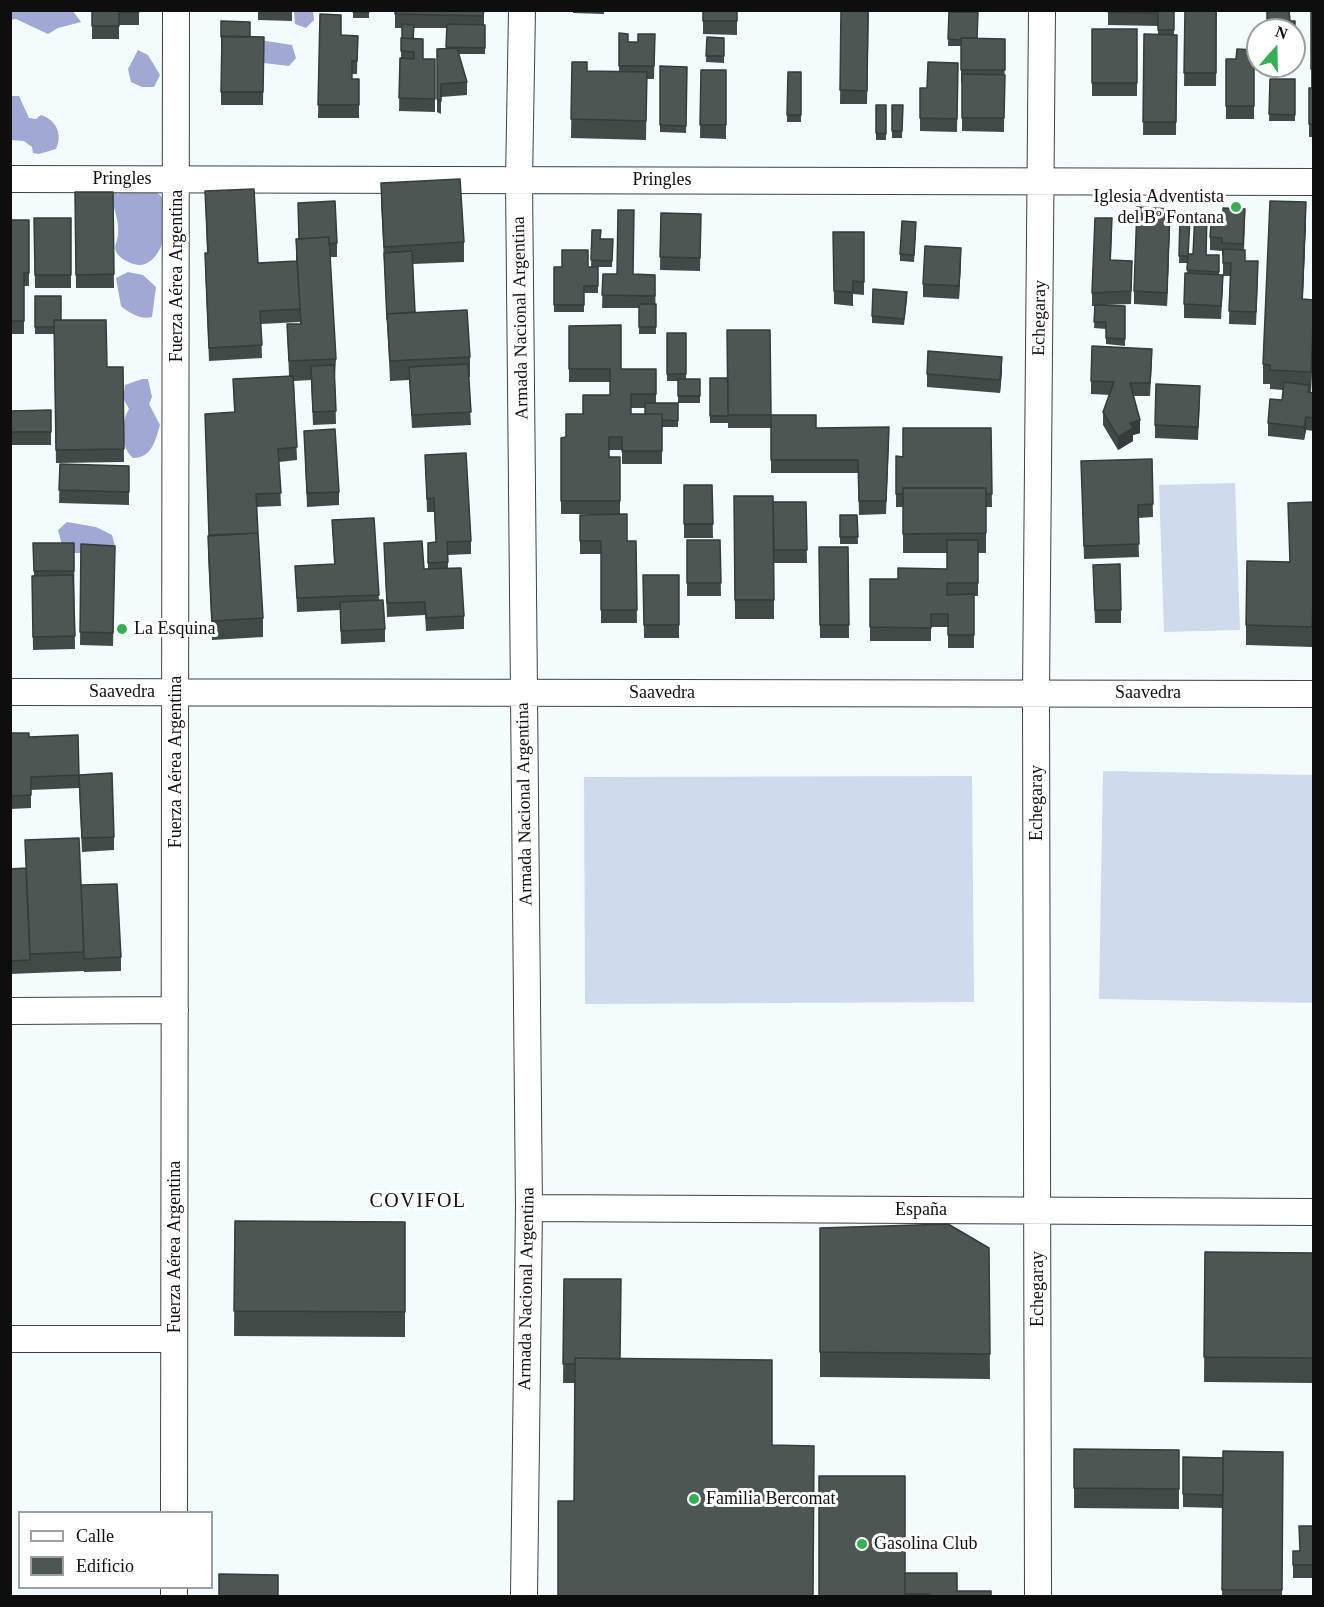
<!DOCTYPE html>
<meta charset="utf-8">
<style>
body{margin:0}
#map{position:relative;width:1324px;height:1607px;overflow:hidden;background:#f2fcfd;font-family:Georgia,serif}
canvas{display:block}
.frame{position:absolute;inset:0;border:12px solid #0e0e0e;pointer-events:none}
.legend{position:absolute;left:18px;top:1511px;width:195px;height:78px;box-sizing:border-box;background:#fff;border:2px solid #9f9f9f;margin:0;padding:8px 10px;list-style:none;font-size:18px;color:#0e0e0e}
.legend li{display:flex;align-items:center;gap:12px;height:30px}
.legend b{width:30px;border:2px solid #9f9f9f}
.north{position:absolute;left:1246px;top:18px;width:60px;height:60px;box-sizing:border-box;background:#fff;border:2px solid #9f9f9f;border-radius:50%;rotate:20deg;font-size:16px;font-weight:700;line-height:24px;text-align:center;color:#0e0e0e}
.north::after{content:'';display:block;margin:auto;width:21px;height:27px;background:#36af54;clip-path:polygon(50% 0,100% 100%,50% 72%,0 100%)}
</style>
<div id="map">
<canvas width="1324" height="1607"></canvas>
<div class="frame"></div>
<ul class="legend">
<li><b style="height:8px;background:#fff"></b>Calle</li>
<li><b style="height:16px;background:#4c5653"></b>Edificio</li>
</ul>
<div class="north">N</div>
</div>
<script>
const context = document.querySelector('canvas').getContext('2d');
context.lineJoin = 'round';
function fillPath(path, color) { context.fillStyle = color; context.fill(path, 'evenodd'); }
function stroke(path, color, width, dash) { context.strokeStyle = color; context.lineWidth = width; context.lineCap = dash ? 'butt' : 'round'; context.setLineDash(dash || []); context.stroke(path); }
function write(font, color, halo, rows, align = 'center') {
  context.font = font + ' Georgia,serif'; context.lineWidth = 6; context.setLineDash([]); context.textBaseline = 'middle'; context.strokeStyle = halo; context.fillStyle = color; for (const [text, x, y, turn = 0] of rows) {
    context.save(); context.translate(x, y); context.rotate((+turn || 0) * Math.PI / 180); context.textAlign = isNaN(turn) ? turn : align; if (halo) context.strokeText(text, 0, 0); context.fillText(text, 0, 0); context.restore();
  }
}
fillPath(new Path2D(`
 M10 11H73L81 22 58 28 48 34 16 19 11 20Z
 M294 11H313L314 20 306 28 295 24Z
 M260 40 292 45 296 58 289 66 255 62Z
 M138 50 148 55 160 75 154 87H142L131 82 128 69Z
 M12 96H19L29 118 36 119 41 115C56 120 63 134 56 149L39 154 33 153 32 147 24 141 11 140Z
 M82 167 118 191 117 195 130 183C138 186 154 189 160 195 174 211 165 264 140 265 132 265 116 258 115 248 115 244 118 239 118 234 119 225 116 211 112 203 104 191 92 179 82 167Z
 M128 272 143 275 156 287 152 317C141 320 129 313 121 306L116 278Z
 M142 379H148L152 397 149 404 160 425C155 441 152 458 133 458 120 447 121 422 129 409L123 398 125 385Z
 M67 522 96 527 112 535 115 546C99 550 77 558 63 549L58 530Z`), '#a0a8d3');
fillPath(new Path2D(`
 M1235 483 1240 630 1164 632 1159 485Z
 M1103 771 1313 775V1003L1099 999Z
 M972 776 974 1002 585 1004 584 777Z`), '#cfdaed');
const minor = new Path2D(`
 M522 10 519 180 529 1208 524 1596
 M10 179 1314 182
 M10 692 1314 694
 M10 1011 175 1010
 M529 1208 1314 1212
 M10 1339H174
 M174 1512 176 10
 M174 1596V1588
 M1038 1596 1036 693 1042 10`);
stroke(minor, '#414141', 28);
stroke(minor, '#fff', 26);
fillPath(new Path2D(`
 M92 10H139V25H119V39H92Z
 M258 10H292V21L258 20Z
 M353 10H369V18H353Z
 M395 10H484V25H485V54H459L467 82V95L441 97V114L437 112V49L446 48 447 28H414V39L423 59H435V112L399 111 400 58H401V38L402 39V28H395Z
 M573 10H604V14L573 13Z
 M703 10H737V35L703 34Z
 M841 10H869L867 104H840Z
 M1108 10H1174V35H1177L1176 135H1143L1144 34H1158V26L1108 25Z
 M1185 10H1217L1216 86H1184Z
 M1267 10H1289L1290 21H1295V60H1294V30L1267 13Z
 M1311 10H1314V137H1309V88H1311Z
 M949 12 978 38 1005 39 1004 132 962 131V83H961V46H948Z
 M320 14 341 35 358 36 357 74H352V79H359V118H318Z
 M221 21 250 37H264L263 105H221Z
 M1092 29H1137V96H1092Z
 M619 33 628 42H638L655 34 654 79H647L646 140 571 138 572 62 587 71H619Z
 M707 37 724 38V63L706 62Z
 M1254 50V119H1226V59H1236Z
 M958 63 957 132 920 131V88H927Z
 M660 66 687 67 686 133 660 132Z
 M701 70H726V139L700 138Z
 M788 72H801V122H787Z
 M1270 79H1295V121H1269Z
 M876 105H886V140H876Z
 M892 105H903L902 138H892Z
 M381 183 464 242V262L413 264 415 312 470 357V377H468L471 425 412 428 409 380 390 381 381 202Z
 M205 191 258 263 296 261V239H299L298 203 337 243V257H330L336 359 335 378 336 424 313 425 311 380 294 381 297 460 279 462 281 506 256 507 263 618V637L212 640 208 555V536L209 535 234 412 233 379 289 376 287 324H300V322L261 324 262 358 209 361 205 266V253H207Z
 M75 192H113L114 288H76Z
 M661 213 701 214 700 271 660 270Z
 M1180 216 1189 254H1193L1207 226 1206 255H1219V275L1223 288 1221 319 1184 318V304L1188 263H1179Z
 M34 218H71V288H35Z
 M10 220H29V286H24V334H10Z
 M1306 221 1303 299 1314 300 1311 392 1309 391 1314 393V431L1306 430 1304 440 1268 436V423L1282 400 1283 390 1270 389V384H1263V364Z
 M1170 222 1167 306 1134 304V291Z
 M1245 222 1244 250 1245 261 1258 274 1256 325 1229 324 1230 276H1223V256H1222V251L1210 250V237Z
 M916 229 914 262 900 261V254Z
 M592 230 601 239H613L612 267H591Z
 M833 232H864V295L853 294V306L834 304Z
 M1112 232 1111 260 1132 274 1131 304 1106 305 1125 306V346L1106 344V329L1094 328 1095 306H1092V293Z
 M961 261 959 299 923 297V284Z
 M554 267H598V293H584V312H554Z
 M603 274 655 275 656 334H639V308H602Z
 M35 296 61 320 107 367H123L124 462 56 463 54 334H35Z
 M907 299 904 325 872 323V316Z
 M569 326 621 369H656V403H678V427H662V464H622V450H609V457H620V514H561V438L566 437 583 414 610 395V382H569ZM631 408H645V414H631Z
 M770 330 771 428H728V423H710V378H728Z
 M667 333H686V379H700V403H678V381H667Z
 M1152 362 1150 396H1133L1140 433 1133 435V441L1118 450 1103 425V412L1110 395 1091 394V381Z
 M1002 371 1000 393 927 387V374Z
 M1200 399 1198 440 1155 438V425Z
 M51 410V445H10V411Z
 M771 415 816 428 889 440 886 514 859 515 858 473H771Z
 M991 428 992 507H986V553H978V596H974V648H948V627H931V641H870V579H898L947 569V553H903V507H896V456L903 457Z
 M304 431 339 492V505L307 507Z
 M425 455 471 541V554L448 555V568L464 616V629L426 631 425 615 387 617 384 543 424 569H428V543L436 542 434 512H427Z
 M1152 459 1153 517 1138 518 1139 557 1084 559 1081 461Z
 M60 464 129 466V505L59 503Z
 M684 485H712L713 538H684Z
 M734 496 773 502H806L807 563H774V619H735Z
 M1314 502V598L1312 647 1246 645V625L1289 562Z
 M580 515 627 541H636L637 623H601V554H580Z
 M840 515H857L858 544H840Z
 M374 518 379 600 385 629V642L341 644 340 610 297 612 295 566 334 564 332 520Z
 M687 540H720L721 596H687Z
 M33 543H74L75 649 33 650 32 589 34 576Z
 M81 544 115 546 113 646 80 645Z
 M819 547H848L849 638H820Z
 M643 575H679V638H644Z
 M1093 578 1121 610V623H1095Z
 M10 733 29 737 79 775 114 837V850L82 852 79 788 31 790V808L10 809Z
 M25 840 81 885 121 957V971L84 972V971L10 974V869L26 868Z
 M235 1221 405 1222V1337L234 1336Z
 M820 1228 989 1248 990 1379 820 1377Z
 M1205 1252 1314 1253V1383L1204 1382Z
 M564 1279H621L574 1501 575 1383H563Z
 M1074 1449 1179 1450V1509L1074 1508Z
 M1283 1452 1282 1596H1222L1223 1485V1508L1183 1507V1457L1223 1458Z
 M1314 1526V1578H1293V1551H1300Z
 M905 1578 957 1591 991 1596H819Z`), '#414a47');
fillPath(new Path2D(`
 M1306 202V221L1302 319V299Z
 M1170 209V222L1167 306V293Z
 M961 248V261L959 299V286Z
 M1314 305V324L1311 392V372Z
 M1002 357V371L1000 393V380Z
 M1306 417V430L1304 440V427Z
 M1140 420V433L1133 435V441L1118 450V437L1130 423Z`), '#353c3a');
const building = new Path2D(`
 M92 10H139V12H119V26H92Z
 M353 10H369V12H353Z
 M395 10H484L483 16 395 14Z
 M703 10H737V21H703Z
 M841 10H868L867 91 840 90Z
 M1108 10H1174V30H1158V13L1108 12Z
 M1185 10H1216V73H1184Z
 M1267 10H1289L1290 21H1295V47H1294V30H1267Z
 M1311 10H1314V69H1311Z
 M949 12H978L977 38H961V40L948 39Z
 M320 14 341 15V35L358 36 357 61H352V79H359V105H318Z
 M221 21 250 22V37H221Z
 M402 24 414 25 413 39 402 38Z
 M447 24 485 25V48L446 47Z
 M1092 29H1137V83H1092Z
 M619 33 628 34V42H638V34H655L654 66H619Z
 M1144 34 1177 35 1176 122H1143Z
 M222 36 264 37 263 92H221Z
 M707 37 724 38V56H706Z
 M401 38 423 39V59H435V99L399 98 400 58 414 59V52L401 51Z
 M961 38 1005 39V70H961Z
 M457 48 467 82 441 84V101L437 99V49Z
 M1237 49 1254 50V106H1226V59H1236Z
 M572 62H587V71L647 72 646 121 571 119Z
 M928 62 958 63 957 119 920 118V88H927Z
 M660 66 687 67 686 126 660 125Z
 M701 70H726V125H700Z
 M788 72H801V115H787Z
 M962 74 1005 75 1004 118H962Z
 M1270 79H1295V115L1269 114Z
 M1309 88H1314V124H1309Z
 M876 105H886V134L876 133Z
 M892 105H903L902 131H892Z
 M460 179 464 242 384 247 381 183Z
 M254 189 258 263 297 261 300 309 260 311 262 345 209 348 205 253H208L205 191Z
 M75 192H113L114 274 76 275Z
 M335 201 337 243 329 244V237L299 239 298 203Z
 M1270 201 1306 202 1302 299 1314 300 1311 372 1270 370V365L1263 364Z
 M1137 207 1170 209 1167 293 1134 291Z
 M1223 208 1245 209 1243 244 1222 243V238L1210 237 1212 213H1223Z
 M618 210H634L633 274 655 275V296L602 295 603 274H617Z
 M661 213 701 214 700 258 660 257Z
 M1195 213H1207L1206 255H1219V272L1187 270 1188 254H1193Z
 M1180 216 1190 217 1188 256H1179Z
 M34 218H71V275H35Z
 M1095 218H1112L1110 260 1132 261 1131 291 1092 293Z
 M10 220H29V273H24V321H10Z
 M902 221 916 222 914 255 900 254Z
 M592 230H601L600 239H613L612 261 591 260Z
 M833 232H864V282L853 281V292L834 291Z
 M329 237 336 359 289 361 287 324H301L296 239Z
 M925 246 961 248 959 286 923 284Z
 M1223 249 1245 250V261H1258L1256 312 1229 311 1231 263H1223Z
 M562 250H588V267H598V286H584V305H554V267H562Z
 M412 251 415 312 387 314V320L384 253Z
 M1185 273 1223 275 1221 306 1184 304Z
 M873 289 907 292 904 319 872 316Z
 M35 296H61V320H54V327H35Z
 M639 304H656V327H639Z
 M1095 305 1125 306V339L1106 338V322H1094Z
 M467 310 470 357 390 361 387 314Z
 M54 320H106L107 367H123L124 449 56 450Z
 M621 325V369H656V394H631V414H662V451H622V437H609V457H620V501H561V438L566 437V414H583V395H610V369H569V326Z
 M727 330H770L771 415H728Z
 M667 333H686V374H667Z
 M1092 346 1152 349 1150 383H1130L1140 420 1130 423 1133 428 1118 437 1103 412 1114 382 1091 381Z
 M928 351 1002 357 1000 380 927 374Z
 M468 364 471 412 412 415 409 367Z
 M334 365 336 411 313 412 311 366Z
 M293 376 297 447 278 449 281 493 256 494 258 533 209 535 205 414 235 412 233 379Z
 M710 378H728V416H710Z
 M678 379H700V396H678Z
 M1284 382 1309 385 1308 392 1314 393V418L1306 417 1304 427 1268 423 1270 399 1282 400Z
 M1156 384 1200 386 1198 427 1155 425Z
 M645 403H678V421L662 420V414H645Z
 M51 410V432H10V411Z
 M771 415H816V428L889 427 886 501H859L858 460H771Z
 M903 428H991L992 494H986V488H903V494H896V456L903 457Z
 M335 429 339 492 307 493 304 431Z
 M466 453 471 541 447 542 448 562 428 563V543L436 542 434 498 427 499 425 455Z
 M1152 459 1153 504 1138 505 1139 544 1084 546 1081 461Z
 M60 464 129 466V492L59 490Z
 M684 485H712L713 524H684Z
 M903 488H986V533L903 534Z
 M734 496H773L774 600H735Z
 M773 502H806L807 550H774Z
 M1314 502V579L1312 627 1246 625 1247 561 1290 562 1288 503Z
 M627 514V541H636L637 610H601V541H580V515Z
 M840 515H857L858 537H840Z
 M374 518 379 595 297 598 295 566 335 564 332 520Z
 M258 533 263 618 212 621 208 536Z
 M687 540H720L721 583H687Z
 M947 540H978V583H947V595L974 594V635H948V614H931V628L870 627V579H898V568L947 569Z
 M422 541 424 569 461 568 464 616 426 618 425 602 387 603 384 543Z
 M33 543H74V571H34Z
 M81 544 115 546 113 633 80 632Z
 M819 547H848L849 625H820Z
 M1120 564 1121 610H1095L1093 565Z
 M73 575 75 636 33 637 32 576Z
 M643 575H679V625H644Z
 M383 600 385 629 341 631 340 602Z
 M10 733H29V737L78 735 79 775 112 773 114 837 82 838 79 775 31 777V795L10 796Z
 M79 838 84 952 30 954 25 840Z
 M26 868 30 960 10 961V869Z
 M117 884 121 957 84 959 81 885Z
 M235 1221 405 1222V1312L234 1311Z
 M948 1224 989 1248 990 1354 820 1352V1228Z
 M1205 1252 1314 1253V1358L1204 1357Z
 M564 1279H621L620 1359 575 1358V1364H563Z
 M575 1358 772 1360V1445L814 1446 813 1596H558V1501H574Z
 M1074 1449 1179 1450V1489L1074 1488Z
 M1223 1451 1283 1452 1282 1590H1222Z
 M1183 1457 1223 1458V1495L1183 1494Z
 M819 1476H905V1596H819Z
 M1299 1526H1314V1565H1293V1551H1300Z
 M905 1573H957V1591H991V1596H930V1594H905Z
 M219 1574 278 1575V1596H219Z`);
fillPath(building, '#4c5653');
stroke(building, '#353c3a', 1.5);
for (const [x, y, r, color] of [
 [1236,207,6,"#36af54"],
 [122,629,6,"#36af54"],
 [694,1499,6,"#36af54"],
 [862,1544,6,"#36af54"]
]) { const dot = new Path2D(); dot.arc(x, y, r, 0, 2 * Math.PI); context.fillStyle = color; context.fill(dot); stroke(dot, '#fff', 2); }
write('18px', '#0e0e0e', '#fff', [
 ["Pringles",122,179],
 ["Pringles",662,180],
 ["Fuerza Aérea Argentina",177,276,-90],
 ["Armada Nacional Argentina",521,318,-91],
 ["Echegaray",1040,318,-89],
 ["Saavedra",122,692],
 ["Saavedra",662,693],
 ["Saavedra",1148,693],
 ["Fuerza Aérea Argentina",176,762,-90],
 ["Echegaray",1037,803,-90],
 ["Armada Nacional Argentina",525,804,-91],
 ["España",921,1210],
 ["Fuerza Aérea Argentina",175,1247,-90],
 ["Armada Nacional Argentina",527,1289,-89],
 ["Echegaray",1038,1289,-90]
]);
write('18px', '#0e0e0e', '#fff', [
 ["Iglesia Adventista",1224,197,"right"],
 ["del Bº Fontana",1224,218,"right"],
 ["La Esquina",134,629],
 ["Familia Bercomat",706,1499],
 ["Gasolina Club",874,1544]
], 'left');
context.letterSpacing = '1.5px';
write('20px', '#0e0e0e', '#fff', [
 ["COVIFOL",418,1202]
]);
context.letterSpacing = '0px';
</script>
